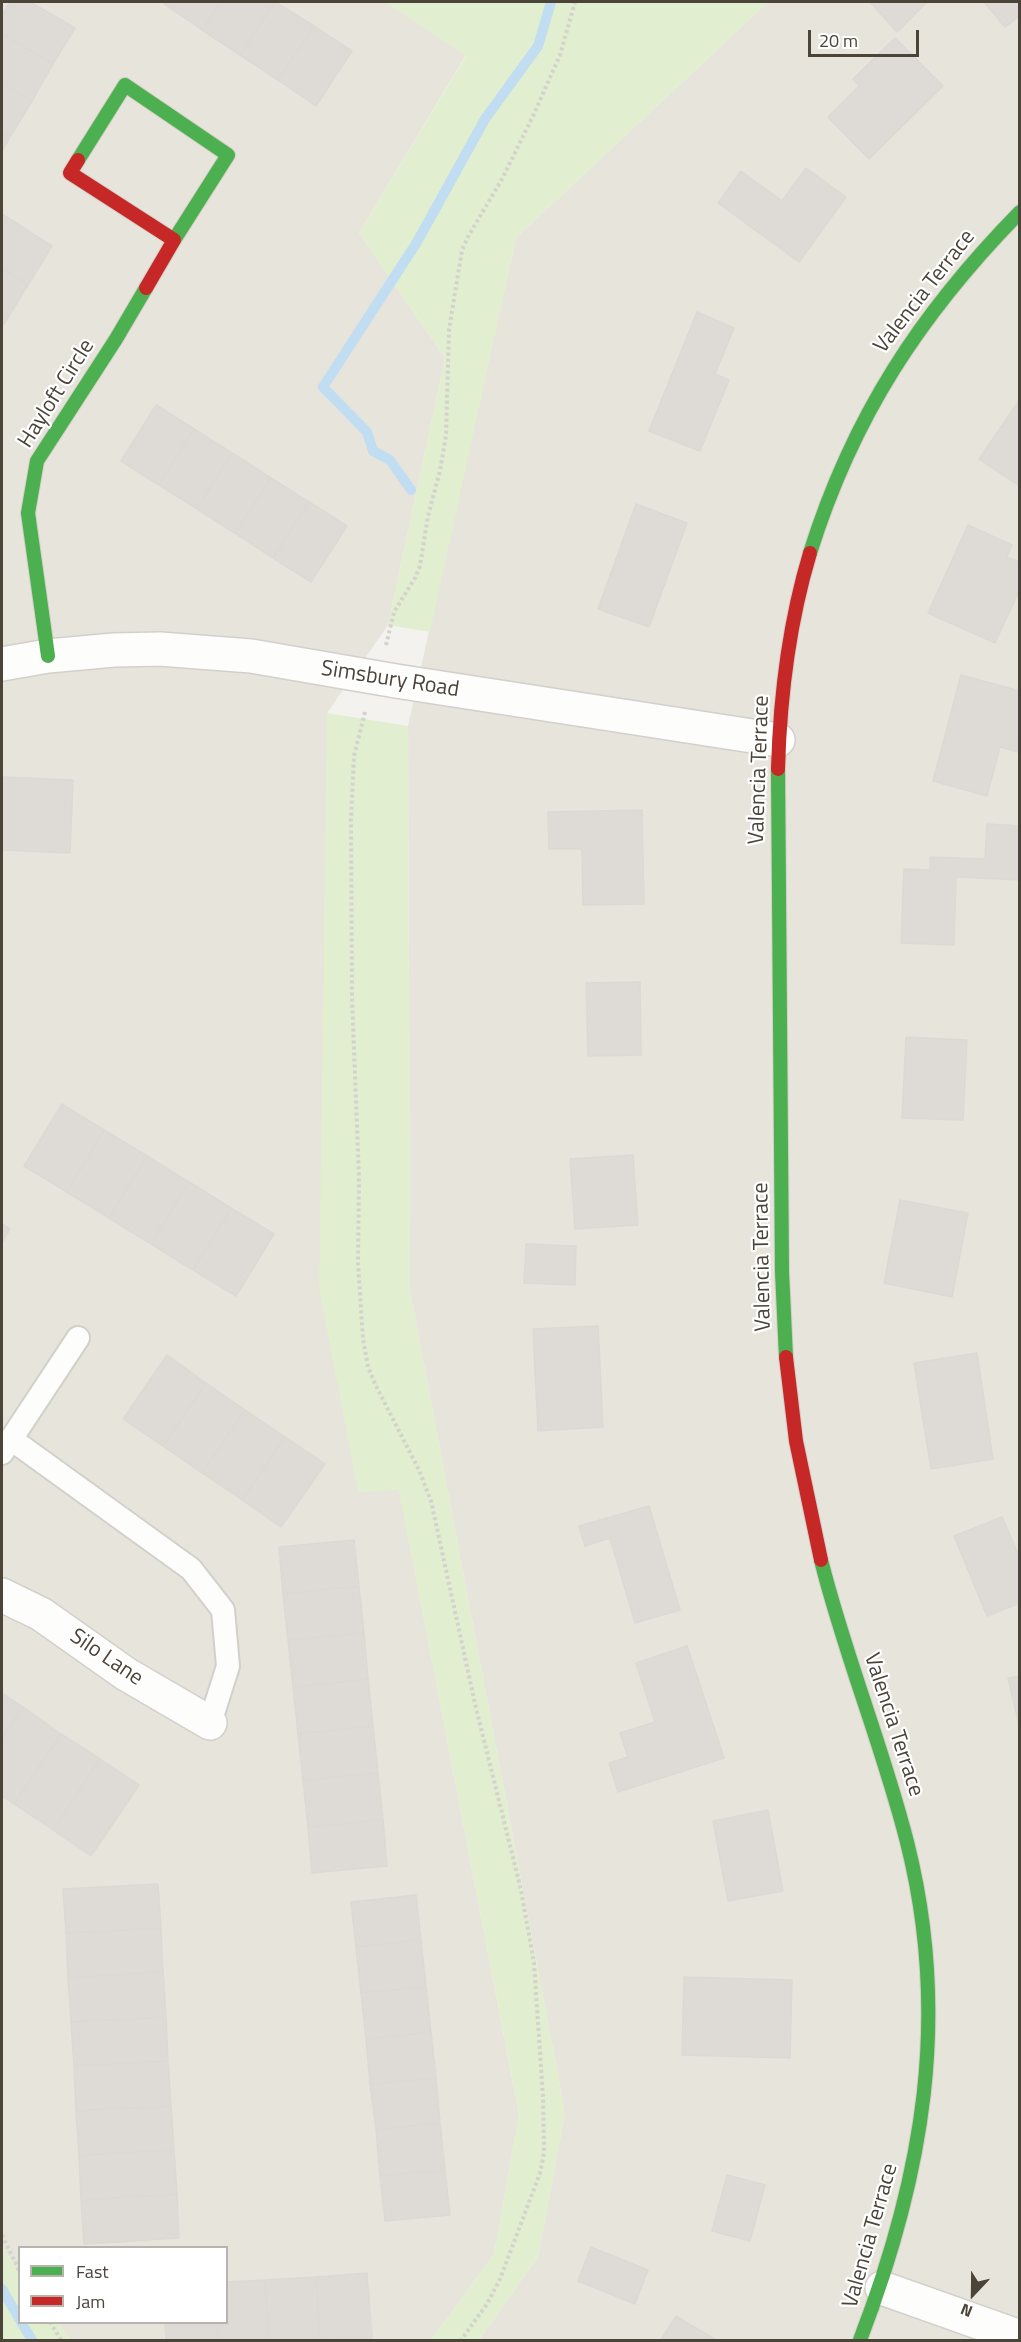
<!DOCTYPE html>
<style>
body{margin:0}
#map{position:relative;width:1021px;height:2342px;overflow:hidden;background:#f4f2ee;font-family:"Titillium Web",sans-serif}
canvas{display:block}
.frame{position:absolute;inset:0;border:3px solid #4b4439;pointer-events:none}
.legend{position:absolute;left:18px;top:2246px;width:210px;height:78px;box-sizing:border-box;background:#fff;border:2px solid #b7b4b0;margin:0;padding:8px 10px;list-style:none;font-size:18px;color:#4b4439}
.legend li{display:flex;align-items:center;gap:12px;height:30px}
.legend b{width:30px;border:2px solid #b7b4b0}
.north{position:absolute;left:943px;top:2264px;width:60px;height:60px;-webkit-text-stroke:4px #fff;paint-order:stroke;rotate:202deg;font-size:16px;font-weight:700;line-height:24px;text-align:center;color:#4b4439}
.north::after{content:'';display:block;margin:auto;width:21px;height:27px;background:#4b4439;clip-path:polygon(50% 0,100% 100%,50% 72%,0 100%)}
.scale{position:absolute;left:808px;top:30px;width:111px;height:27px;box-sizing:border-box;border:3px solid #4b4439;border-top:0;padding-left:8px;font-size:18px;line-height:21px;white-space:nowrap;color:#4b4439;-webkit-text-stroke:4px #fff;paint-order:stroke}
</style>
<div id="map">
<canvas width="1021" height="2342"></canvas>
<div class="frame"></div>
<ul class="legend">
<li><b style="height:8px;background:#4caf50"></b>Fast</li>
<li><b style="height:8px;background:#c62828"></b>Jam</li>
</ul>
<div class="north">N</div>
<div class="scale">20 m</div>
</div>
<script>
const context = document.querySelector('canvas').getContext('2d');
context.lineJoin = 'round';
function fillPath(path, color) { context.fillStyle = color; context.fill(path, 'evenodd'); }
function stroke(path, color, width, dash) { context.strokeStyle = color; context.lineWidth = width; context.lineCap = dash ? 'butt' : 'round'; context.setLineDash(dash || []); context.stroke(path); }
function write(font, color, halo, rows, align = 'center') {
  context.font = font + ' "Titillium Web",sans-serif'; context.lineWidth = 4.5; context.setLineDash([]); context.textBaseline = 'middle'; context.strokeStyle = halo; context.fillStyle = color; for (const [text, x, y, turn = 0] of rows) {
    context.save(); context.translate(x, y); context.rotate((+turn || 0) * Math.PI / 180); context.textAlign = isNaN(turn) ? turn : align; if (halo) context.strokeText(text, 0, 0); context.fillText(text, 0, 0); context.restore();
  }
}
fillPath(new Path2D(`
 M2 2H385L466 55 359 233 445 358 388 625 327 713 358 1492 399 1489 519 2115 494 2254 431 2340H71L58 2323 226 2322V2248H20L19 2271 2 2247Z
 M768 2H1019V2340H479L538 2257 565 2113 410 1290 408 726 516 238Z`), '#e7e4dc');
fillPath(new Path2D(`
 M385 2H768L516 238 430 632 388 625 445 358 359 233 466 56Z
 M327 713 408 726 410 1290 565 2113 538 2257 479 2340H431L494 2254 519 2114 399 1490 358 1492 319 1288Z
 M2 2247 19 2271 20 2322 58 2323 71 2340H2Z`), '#e1eecf');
stroke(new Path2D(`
 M411 490 390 460 373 451 367 432 323 387 417 242 485 119 538 46 551 2
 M2 2289 20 2320
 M21 2322 32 2340`), '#c0ddf1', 10);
const building = new Path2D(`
 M10 2H30L75 28 53 64 2 34V15Z
 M166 2H221L202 30 164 4Z
 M221 2H275L240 55 202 30Z
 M275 2 314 26 278 80 240 55Z
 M870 2H927L897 32Z
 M984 2H1020V16L1005 27Z
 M314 26 352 51 316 106 278 80Z
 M2 34 53 64 32 101 2 83Z
 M895 38 943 86 869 159 828 117 859 86 853 79Z
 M2 83 32 101 10 137 2 132Z
 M2 132 10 137 2 151Z
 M806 168 846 197 799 262 718 203 741 171 782 201Z
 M2 214 52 246 28 285 2 268Z
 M2 268 28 285 4 324 2 322Z
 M697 312 734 328 715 374 729 380 700 451 649 431Z
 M1020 399V486L979 459Z
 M156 405 194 429 159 485 121 461Z
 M194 429 232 453 197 509 159 485Z
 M232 453 271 478 235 533 197 509Z
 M271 478 309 502 273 558 235 533Z
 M309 502 347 526 311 582 273 558Z
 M636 504 687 523 649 627 598 609Z
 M968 525 1012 545 1007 557 1020 562V589L995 643 928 613Z
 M961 675 1020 691 1018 752 1000 747 987 796 933 781Z
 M2 777 73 780 70 853 2 850Z
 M642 810 644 904 583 905 582 849H549L548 812Z
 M987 824 1020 826V880L956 877 954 945 901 943 904 869 930 870V857L985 859Z
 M640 982 641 1055 588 1056 586 983Z
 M906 1037 967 1040 963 1120 902 1118Z
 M62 1104 104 1130 67 1192 24 1166Z
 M104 1130 147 1156 109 1218 67 1192Z
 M633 1155 638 1225 575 1229 570 1159Z
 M147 1156 189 1182 151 1244 109 1218Z
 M189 1182 231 1208 193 1270 151 1244Z
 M900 1200 968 1213 952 1297 884 1283Z
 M231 1208 274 1234 236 1296 193 1270Z
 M2 1224 10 1229 2 1242Z
 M526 1244 576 1246 575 1285 524 1283Z
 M598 1326 603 1427 538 1431 533 1329Z
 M977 1353 993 1459 931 1469 914 1363Z
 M167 1355 206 1383 163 1446 123 1419Z
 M206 1383 245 1410 202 1473 163 1446Z
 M245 1410 285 1437 242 1500 202 1473Z
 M285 1437 325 1464 281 1527 242 1500Z
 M649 1506 680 1610 635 1623 610 1538 585 1546 579 1526Z
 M1002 1517 1020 1558V1603L987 1616 954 1536Z
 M354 1540 359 1586 283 1594 279 1547Z
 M359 1586 364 1633 288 1640 283 1594Z
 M364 1633 368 1679 293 1687 288 1640Z
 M687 1646 724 1758 618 1792 609 1763 628 1757 620 1733 655 1722 636 1663Z
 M1020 1676V1729L1008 1678Z
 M368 1679 373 1726 298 1734 293 1687Z
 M2 1693 23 1707 2 1739Z
 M23 1707 61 1734 14 1804 2 1796V1739Z
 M373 1726 378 1773 303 1780 298 1734Z
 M61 1734 100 1759 53 1830 14 1804Z
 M100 1759 139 1785 91 1856 53 1830Z
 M378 1773 383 1820 308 1827 303 1780Z
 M768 1810 783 1891 728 1901 713 1821Z
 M383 1820 387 1866 312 1873 308 1827Z
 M158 1884 161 1928 66 1933 63 1889Z
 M416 1895 421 1940 356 1947 351 1902Z
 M161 1928 163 1972 68 1978 66 1933Z
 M421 1940 426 1987 361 1993 356 1947Z
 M163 1972 166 2017 71 2022 68 1978Z
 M684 1977 792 1980 790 2058 682 2055Z
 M426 1987 431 2032 366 2039 361 1993Z
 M166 2017 168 2061 74 2066 71 2022Z
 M431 2032 436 2078 370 2084 366 2039Z
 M168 2061 171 2106 76 2111 74 2066Z
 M436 2078 440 2123 376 2130 370 2084Z
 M171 2106 174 2150 79 2155 76 2111Z
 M440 2123 445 2170 380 2176 376 2130Z
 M174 2150 177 2194 81 2200 79 2155Z
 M445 2170 450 2215 385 2221 380 2176Z
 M727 2175 765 2185 750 2241 712 2231Z
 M177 2194 179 2238 84 2244 81 2200Z
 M591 2247 648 2270 635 2304 578 2281Z
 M367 2273 372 2338 320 2340 316 2277Z
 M316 2277 320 2340H269L265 2280Z
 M265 2280 269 2340H218L217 2322H226V2282Z
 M676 2316 716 2340H661Z
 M165 2322H217L218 2340H166Z`);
fillPath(building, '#dedbd6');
stroke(building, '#dcd9d4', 1.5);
const lane = new Path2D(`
 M11 1439 191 1569 223 1610 228 1666 210 1723
 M2 1453 78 1338`);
const street = new Path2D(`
 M2 664 48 656 114 650 160 649 251 656 396 681 778 740
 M2 1595 41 1614 126 1674 210 1723
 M882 2288 1020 2337`);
const fast = new Path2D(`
 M78 160 125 85 228 155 174 240
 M810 553C853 416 920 314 1020 212
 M48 656 28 513 37 461 116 339 146 288
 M778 769 782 1272 786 1357
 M821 1560C845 1656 883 1747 907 1842 951 2016 923 2176 860 2340`);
const jam = new Path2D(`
 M78 160 70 173 174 240 146 288
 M778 769C780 696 789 623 810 553
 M786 1357 796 1441 821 1560`);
stroke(lane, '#d2d0cb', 26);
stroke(street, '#d2d0cb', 36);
stroke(fast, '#d3cfc5', 16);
stroke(jam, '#d3cfc5', 16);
stroke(new Path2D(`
 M386 645 394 612 415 578 420 566 428 516 440 471 446 435 449 330 462 250 469 235 502 179 534 114 560 55 575 2
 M365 712 354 756 351 818 352 997 359 1178 358 1263 363 1339 368 1367 376 1386 419 1470 431 1501 476 1708 521 1890 534 1963 543 2097 544 2153 540 2173 500 2279 487 2304 461 2340
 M2 2235 20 2272
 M50 2322 61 2340`), '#d3d2cc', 4, [3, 3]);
stroke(lane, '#fdfdfc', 22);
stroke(street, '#fdfdfc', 33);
stroke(fast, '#4caf50', 14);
stroke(jam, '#c62828', 14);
write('22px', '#4b4439', '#fff', [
 ["Valencia Terrace",925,292,-52],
 ["Hayloft Circle",57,394,-58],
 ["Simsbury Road",390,680,9],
 ["Valencia Terrace",760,770,-88],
 ["Valencia Terrace",763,1257,-91],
 ["Silo Lane",106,1658,34],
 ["Valencia Terrace",893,1725,72],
 ["Valencia Terrace",871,2236,-74]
]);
</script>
